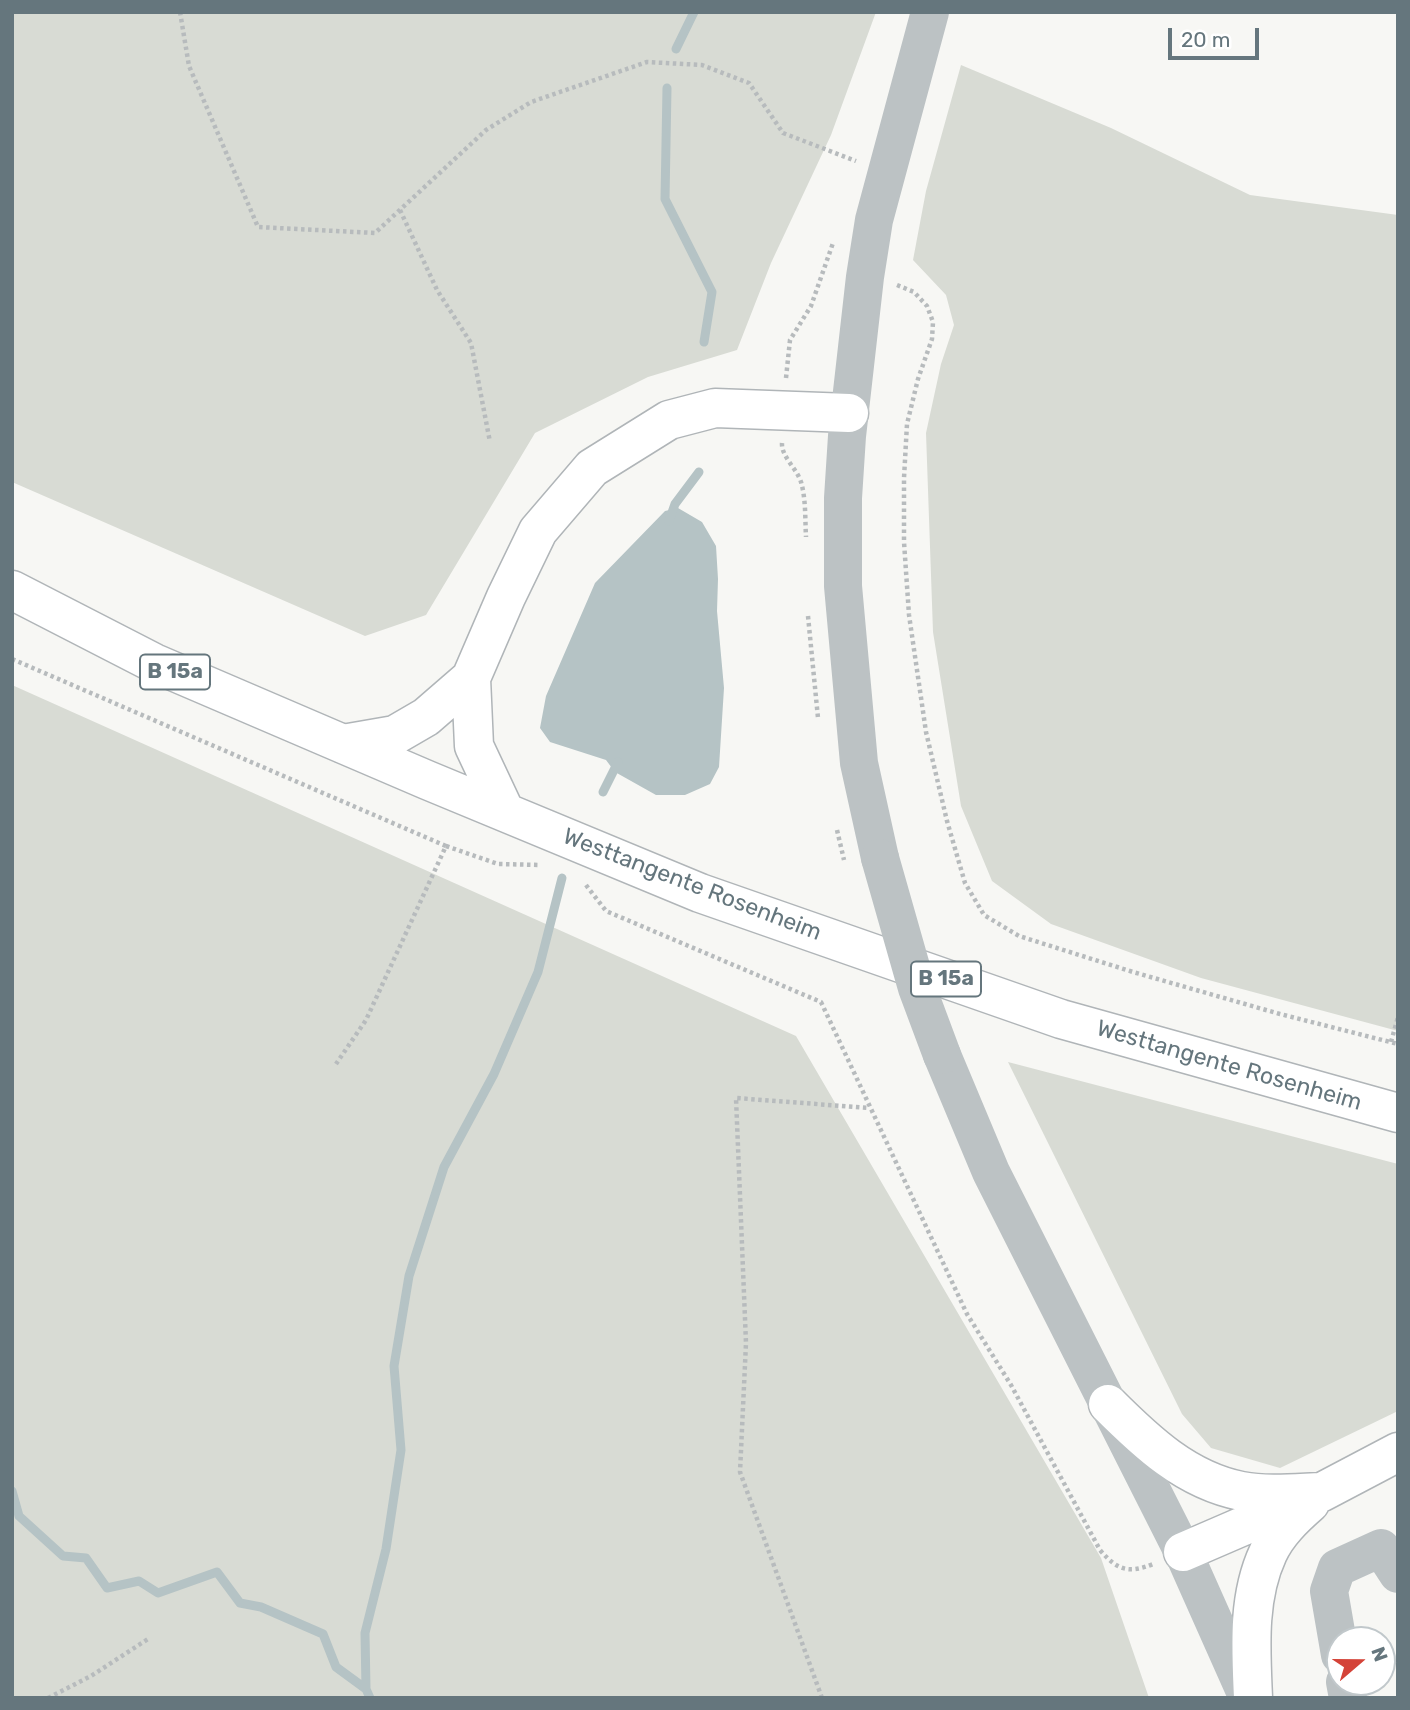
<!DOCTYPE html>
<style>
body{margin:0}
#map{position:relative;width:1410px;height:1710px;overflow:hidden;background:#f7f7f4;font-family:Rubik,sans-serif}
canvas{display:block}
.frame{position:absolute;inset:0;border:14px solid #65767d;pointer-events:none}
.north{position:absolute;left:1326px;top:1626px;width:70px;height:70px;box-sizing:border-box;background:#fff;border:2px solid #c1c8cb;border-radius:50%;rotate:70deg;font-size:19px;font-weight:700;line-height:28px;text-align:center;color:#65767d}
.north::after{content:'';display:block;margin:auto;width:24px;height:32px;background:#d44338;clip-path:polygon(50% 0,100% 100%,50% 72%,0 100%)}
.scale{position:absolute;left:1168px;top:28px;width:91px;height:32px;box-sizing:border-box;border:4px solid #65767d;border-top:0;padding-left:9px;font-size:21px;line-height:24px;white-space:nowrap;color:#65767d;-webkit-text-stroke:5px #fff;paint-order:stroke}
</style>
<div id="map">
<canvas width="1410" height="1710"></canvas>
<div class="frame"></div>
<div class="north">N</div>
<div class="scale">20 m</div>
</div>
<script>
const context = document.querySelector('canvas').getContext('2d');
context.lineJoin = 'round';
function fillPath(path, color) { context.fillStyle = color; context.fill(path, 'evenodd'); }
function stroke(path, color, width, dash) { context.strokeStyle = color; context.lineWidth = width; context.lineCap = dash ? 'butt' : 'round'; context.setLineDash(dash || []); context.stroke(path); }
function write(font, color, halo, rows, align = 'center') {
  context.font = font + ' Rubik,sans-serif'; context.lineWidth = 7; context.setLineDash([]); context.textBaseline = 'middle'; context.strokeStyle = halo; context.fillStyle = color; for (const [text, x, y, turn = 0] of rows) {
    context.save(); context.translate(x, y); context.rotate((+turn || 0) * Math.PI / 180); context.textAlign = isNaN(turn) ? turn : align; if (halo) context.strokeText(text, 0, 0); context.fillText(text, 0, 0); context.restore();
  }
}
fillPath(new Path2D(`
 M12 12H876L831 135 771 263 737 350 648 377 535 433 426 615 365 636 12 482Z
 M961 65 1111 128 1250 195 1398 215V1031L1201 978 1051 924 992 881 961 806 933 632 926 433 941 364 954 325 946 295 913 260 926 191Z
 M12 685 796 1036 1101 1558 1149 1698H12Z
 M1008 1062 1398 1164V1411L1280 1468 1211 1448 1182 1414Z`), '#d8dbd4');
fillPath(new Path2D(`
 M678 508 702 522 716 546 718 579 717 611 724 688 719 767 710 784 685 795H656L615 772 606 760 550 742 540 728 546 696 595 583 665 511Z`), '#b5c3c5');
stroke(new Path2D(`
 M676 49 694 12
 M667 88 665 199 712 292 704 342
 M669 521 675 504 699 472
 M603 792 618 762
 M12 1491 19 1516 63 1556 86 1558 107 1588 139 1581 158 1593 217 1572 240 1603 261 1607 323 1634 336 1667 366 1689 370 1698
 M366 1689 365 1633 386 1549 401 1450 394 1366 409 1276 444 1167 494 1074 538 972 562 878`), '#b5c3c5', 9);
const highway = new Path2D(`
 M12 590 154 663 427 780 700 893 1061 1019 1398 1113
 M343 744 395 735 426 717 471 678
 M505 812 474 746 471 678 506 597 538 531 592 468 669 420 715 408 849 413
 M1108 1404C1146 1442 1186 1480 1241 1491 1268 1496 1295 1493 1322 1492
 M1183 1552 1322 1492 1398 1452
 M1253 1698C1251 1650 1247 1598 1268 1553 1277 1533 1294 1517 1310 1503`);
stroke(highway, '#b0b5b8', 41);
stroke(new Path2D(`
 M180 12 189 66 258 227 375 233 486 130 531 102 647 62 702 65 749 83 783 133 856 161
 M400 210 437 290 471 343 490 442
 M897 285 914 292 927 306 933 322 932 339 918 379 907 424 904 478V542L909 615 926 732 947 821 965 883 984 915 1019 936 1133 972 1280 1014 1398 1044
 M786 378 790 340 811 306 833 243
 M782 443C781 456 797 469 801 482 806 499 805 519 806 537
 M808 616 818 718
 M12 659 446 846 366 1020 336 1064
 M446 846 498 864 540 865
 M586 885 606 911 821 1002 967 1314 1011 1385 1100 1550C1117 1570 1128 1574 1153 1564
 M1391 1042 1398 1017
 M48 1698 91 1676 148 1639
 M822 1698 740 1472 746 1343 736 1098 869 1108`), '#b7bbbd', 4.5, [3.5, 3.5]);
stroke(new Path2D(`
 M880 858 859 763 843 586V498L847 436 865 277 874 220 930 12
 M942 1055 991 1172 1183 1552 1248 1698
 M1340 1655 1329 1591 1337 1568 1381 1548 1398 1574
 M1345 1682 1348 1698`), '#bcc2c4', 38);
stroke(highway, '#fff', 38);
stroke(new Path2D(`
 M837 830 844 860`), '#b7bbbd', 4.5, [3.5, 3.5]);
stroke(new Path2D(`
 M880 858 917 988 942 1055`), '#bcc2c4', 38);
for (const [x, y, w] of [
 [175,672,70],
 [946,979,70]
]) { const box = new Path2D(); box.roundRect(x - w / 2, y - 17.5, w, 35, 5); context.fillStyle = '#fff'; context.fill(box); stroke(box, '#65767d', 2); }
write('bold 21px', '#65767d', null, [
 ["B 15a",175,672],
 ["B 15a",946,979]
]);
write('23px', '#65767d', '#fff', [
 ["Westtangente Rosenheim",692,885,21],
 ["Westtangente Rosenheim",1229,1066,16]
]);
</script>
